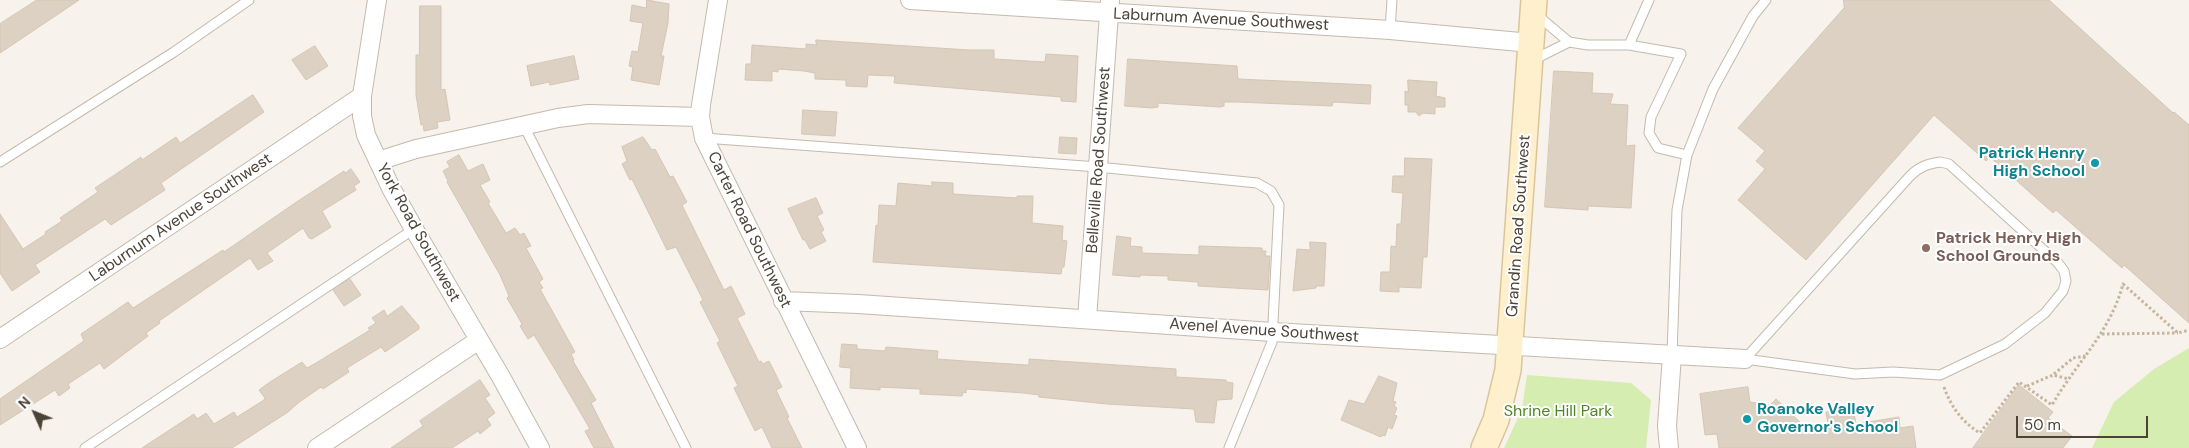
<!DOCTYPE html>
<style>
body{margin:0}
#map{position:relative;width:2189px;height:448px;overflow:hidden;background:#f7f2eb;font-family:"DM Sans",sans-serif}
canvas{display:block}
.north{position:absolute;left:10px;top:388px;width:50px;height:50px;-webkit-text-stroke:4px #fff;paint-order:stroke;rotate:314deg;font-size:14px;font-weight:700;line-height:20px;text-align:center;color:#4c4338}
.north::after{content:'';display:block;margin:auto;width:18px;height:22px;background:#4c4338;clip-path:polygon(50% 0,100% 100%,50% 72%,0 100%)}
.scale{position:absolute;left:2016px;top:416px;width:132px;height:22px;box-sizing:border-box;border:2px solid #4c4338;border-top:0;padding-left:6px;font-size:15px;line-height:18px;white-space:nowrap;color:#4c4338;-webkit-text-stroke:4px #fff;paint-order:stroke}
</style>
<div id="map">
<canvas width="2189" height="448"></canvas>
<div class="north">N</div>
<div class="scale">50 m</div>
</div>
<script>
const context = document.querySelector('canvas').getContext('2d');
context.lineJoin = 'round';
function fillPath(path, color) { context.fillStyle = color; context.fill(path, 'evenodd'); }
function stroke(path, color, width, dash) { context.strokeStyle = color; context.lineWidth = width; context.lineCap = dash ? 'butt' : 'round'; context.setLineDash(dash || []); context.stroke(path); }
function write(font, color, halo, rows, align = 'center') {
  context.font = font + ' "DM Sans",sans-serif'; context.lineWidth = 4; context.setLineDash([]); context.textBaseline = 'middle'; context.strokeStyle = halo; context.fillStyle = color; for (const [text, x, y, turn = 0] of rows) {
    context.save(); context.translate(x, y); context.rotate((+turn || 0) * Math.PI / 180); context.textAlign = isNaN(turn) ? turn : align; if (halo) context.strokeText(text, 0, 0); context.fillText(text, 0, 0); context.restore();
  }
}
fillPath(new Path2D(`
 M2189 348V448H2092L2114 402 2154 369Z
 M1527 375 1631 383 1651 400 1646 448H1504L1522 409Z`), '#d6edb1');
const building = new Path2D(`
 M37 0H79L0 53V24Z
 M647 0 669 4 668 23 661 56H664L659 85 631 80 633 67 629 66 632 51 638 52 643 23 630 21 632 5 646 8Z
 M1844 0H2049L2173 113 2174 112 2189 125V323L2124 265 2122 268 2056 210 2053 213 1990 157 1986 161 1934 115 1806 260 1738 200 1765 169 1756 161 1765 151 1738 128 1844 8Z
 M420 6H441V90L445 89 450 120 437 122 438 128 424 131 423 124 421 125 416 95V55H419Z
 M816 40 969 50H994V59L1045 62 1046 54 1078 56 1076 102 1061 101V97L894 83 895 76 868 75 867 87 846 86V80L815 79V73L804 71 778 69V72L772 71V81L745 80 746 64H751L752 45 806 49V44L816 45Z
 M315 46 328 66 306 80 292 60Z
 M574 56 579 79 550 85 549 82 531 86 527 66Z
 M1128 59 1237 66 1238 79 1371 85 1370 104 1333 102 1332 106 1237 102H1224V106L1220 107 1158 103V107L1152 108 1125 106Z
 M1554 71 1593 73 1592 93 1613 94 1610 104 1628 105 1626 146 1635 145 1631 208 1588 206V210L1545 207Z
 M1408 80 1437 82 1436 96 1445 98V107H1435V114L1423 113 1419 116 1416 112H1408V105H1405V91L1408 92Z
 M253 95 264 112 161 183 165 190 111 225 105 219 35 265 40 272 12 291 0 273V214L23 249 46 234 45 232 62 221 60 218 98 192 95 188 125 168 141 157 142 160 176 137 180 143Z
 M803 110 837 112 835 136 802 134Z
 M643 137 652 150 655 149 670 177 673 176 687 202 682 205 724 290 731 286 745 314 737 318 759 362 761 361 763 364 769 361 782 387 776 390 789 417 787 418 802 448H772L762 427 755 431 734 388 738 386 717 343 720 341 700 302 703 300 676 247 667 250 632 179 630 180 622 164 627 161 622 147Z
 M1060 137 1077 138 1076 154 1059 153Z
 M459 155 468 171 483 164 490 180 480 185 490 202 488 203 506 233 515 228 520 235 524 233 531 246 526 248 543 279 539 282 543 288 540 289 575 352 571 354 574 360 573 361 596 400 591 403 614 448H594L585 431 590 429 556 371 534 335 528 339 520 326 522 324 507 298 509 296 500 275 447 182 448 181 443 171 450 167 447 162Z
 M1405 158 1432 159 1427 257H1423L1421 288 1399 287V292L1380 291 1381 272H1390L1391 246 1396 247 1397 224H1401L1403 193 1392 192 1393 176H1404Z
 M351 169 360 182 354 186 356 190 322 211 331 227 312 239 309 238 303 228 267 253 273 261 258 270 250 258 159 321 160 323 146 333 148 336 104 369 100 363 68 384 70 388 59 396 55 390 0 425V399L84 341 81 334 128 302 133 308 223 250 224 252 295 203 344 171 345 173Z
 M932 182 953 183V194L1017 198V196H1033L1032 223 1063 226 1062 240 1067 241 1064 267H1062L1061 274 873 262 876 225 878 226 879 205 896 206 898 183 932 186Z
 M816 198 823 213 817 216 824 230 821 232 826 241 810 249 805 240H803L788 209Z
 M1117 236 1131 238 1130 246 1142 247V253L1199 255V246L1262 248V251H1266L1265 256H1270L1268 290 1198 286V282L1168 280V276L1140 275V277L1113 275Z
 M1310 242 1326 243 1324 286H1316V288L1293 291 1297 249 1310 250Z
 M350 279 361 295 344 306 333 290Z
 M402 306 419 326V329L385 352 381 347 347 368 349 372 323 389 321 387 298 403 288 412 232 448H142L194 414 197 419 206 413 214 424 234 412 237 417 264 400 265 398 259 390 270 382 302 362 307 368 316 363 370 330 368 328 376 323 372 318 384 310 387 316Z
 M842 344 857 345V349L885 351 886 347 938 351 937 359 979 362 1027 365H1029V359L1176 369V377L1226 380V382L1233 383 1232 399 1217 400 1214 423 1196 422 1194 409 1107 404 1039 397V395L1024 393 966 389V393L963 392 962 396 920 394V389L880 387V390L850 388 851 368 840 367Z
 M1379 376 1397 383 1393 401 1396 402 1394 406 1397 408 1394 415 1397 416 1392 429 1388 427 1385 436 1382 435 1381 437 1341 420 1349 400 1364 404Z
 M480 380 490 395 485 398 495 413 487 419 491 425 480 434 478 431 452 448H391L423 426 420 421Z
 M2019 385 2053 412 2048 418 2072 436 2063 448H1973Z
 M1748 387 1750 402 1770 405 1776 399 1806 428 1828 424 1826 412 1853 408 1856 424 1899 417 1900 428 1913 426 1916 448H1719L1717 434 1705 435 1700 394Z`);
fillPath(building, '#dcd1c2');
stroke(building, '#d5c5b2', 1);
const lane = new Path2D(`
 M1649 0 1629 45 1681 54 1651 117 1649 133 1658 148 1687 155
 M1537 15 1569 42 1588 45H1629
 M1390 30 1392 0
 M1533 60 1569 42
 M524 126 686 448
 M704 138 1098 167 1257 183 1271 191 1279 205 1272 342 1229 448
 M0 162 174 52 249 0
 M1940 162 1949 164 2058 263 2064 271 2066 281 2063 291 2045 313 2005 344 1940 375 1893 372 1855 374 1745 359 1910 176C1919 167 1927 164 1940 162Z
 M1672 355 1677 210 1687 155 1713 89 1753 16 1766 0
 M85 448 414 229`);
const street = new Path2D(`
 M377 0 362 96V116L366 135 391 188 414 229 501 377 540 448
 M718 0 701 105 700 117 704 138 857 448
 M910 0 1390 30 1531 43
 M378 161 416 149 558 118 588 114 700 117
 M783 301 858 304 1273 332 1745 359
 M1087 319 1110 0
 M0 339 362 96
 M317 448 479 340
 M1669 448 1667 426 1672 355`);
const secondary = new Path2D(`
 M1484 448 1496 420 1508 370 1534 0`);
stroke(lane, '#c3baac', 11);
stroke(street, '#c3baac', 20);
stroke(secondary, '#dac598', 28);
stroke(new Path2D(`
 M2102 334 2178 333
 M2054 374 2073 358 2086 356
 M2027 386 2053 375 2069 379
 M1944 387C1951 407 1962 422 1980 433L2019 382 2052 405C2076 363 2110 333 2123 284L2178 333 2189 330`), '#c6b59c', 3, [2.5, 2.5]);
stroke(lane, '#fff', 9);
stroke(street, '#fff', 18);
stroke(secondary, '#fff0cd', 25);
for (const [x, y, r, color] of [
 [2095,163,5,"#0f9aa8"],
 [1926,248,5,"#8d6e63"],
 [1747,419,5,"#0f9aa8"]
]) { const dot = new Path2D(); dot.arc(x, y, r, 0, 2 * Math.PI); context.fillStyle = color; context.fill(dot); stroke(dot, '#fff', 2); }
write('16px', '#4c4338', '#fff', [
 ["Laburnum Avenue Southwest",1221,20,3],
 ["Belleville Road Southwest",1099,160,-86],
 ["Laburnum Avenue Southwest",181,218,-34],
 ["Grandin Road Southwest",1519,226,-86],
 ["Carter Road Southwest",749,230,64],
 ["York Road Southwest",418,233,61],
 ["Avenel Avenue Southwest",1264,331,4]
]);
write('bold 16px', '#0d838f', '#fff', [
 ["Patrick Henry",2085,154],
 ["High School",2085,172],
 ["Roanoke Valley",1757,410,"left"],
 ["Governor's School",1757,428,"left"]
], 'right');
write('bold 16px', '#785e54', '#fff', [
 ["Patrick Henry High",1936,239],
 ["School Grounds",1936,257]
], 'left');
write('16px', '#4e8424', '#fff', [
 ["Shrine Hill Park",1558,412]
]);
</script>
